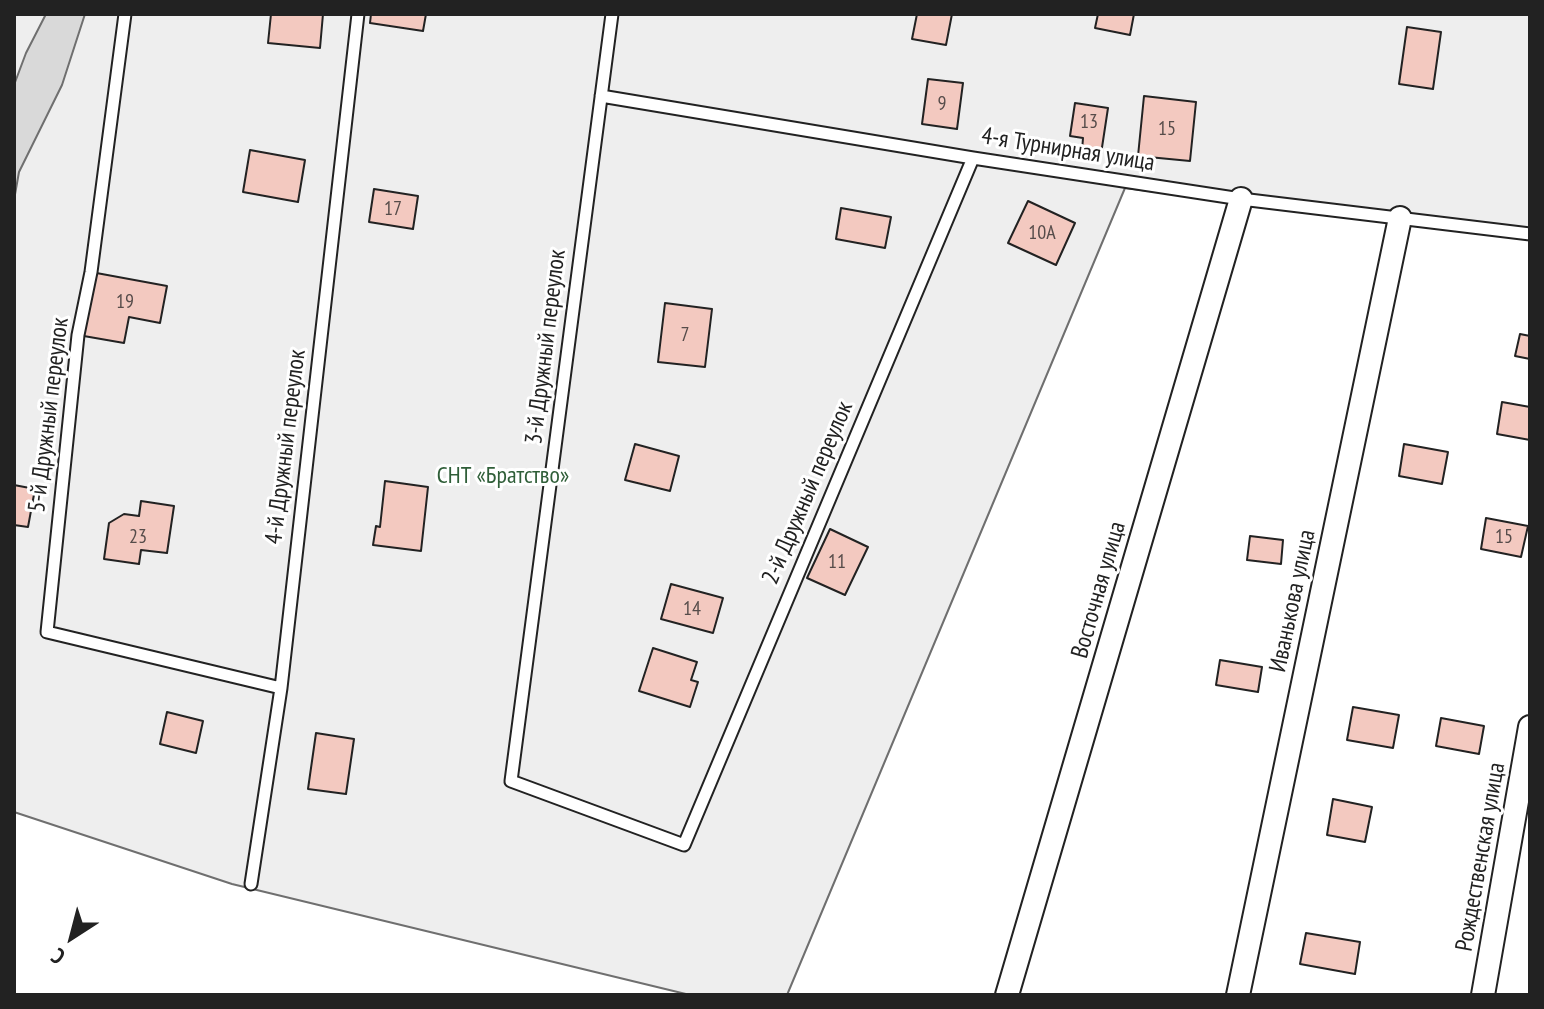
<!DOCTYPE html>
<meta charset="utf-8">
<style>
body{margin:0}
#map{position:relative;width:1544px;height:1009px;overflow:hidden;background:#fff;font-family:"PT Sans Narrow",sans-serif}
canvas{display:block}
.frame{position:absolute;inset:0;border:16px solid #222;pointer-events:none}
.north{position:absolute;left:32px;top:897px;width:80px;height:80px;-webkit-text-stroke:6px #fff;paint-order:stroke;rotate:216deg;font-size:22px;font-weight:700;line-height:32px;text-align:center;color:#222}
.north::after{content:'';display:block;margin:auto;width:28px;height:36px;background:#222;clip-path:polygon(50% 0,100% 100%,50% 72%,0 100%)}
</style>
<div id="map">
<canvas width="1544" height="1009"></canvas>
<div class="frame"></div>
<div class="north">С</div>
</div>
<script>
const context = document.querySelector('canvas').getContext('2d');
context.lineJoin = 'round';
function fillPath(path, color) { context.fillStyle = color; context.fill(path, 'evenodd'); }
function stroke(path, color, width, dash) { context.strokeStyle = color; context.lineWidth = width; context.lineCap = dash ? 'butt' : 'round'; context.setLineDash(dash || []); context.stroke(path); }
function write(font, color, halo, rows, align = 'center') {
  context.font = font + ' "PT Sans Narrow",sans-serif'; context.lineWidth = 6; context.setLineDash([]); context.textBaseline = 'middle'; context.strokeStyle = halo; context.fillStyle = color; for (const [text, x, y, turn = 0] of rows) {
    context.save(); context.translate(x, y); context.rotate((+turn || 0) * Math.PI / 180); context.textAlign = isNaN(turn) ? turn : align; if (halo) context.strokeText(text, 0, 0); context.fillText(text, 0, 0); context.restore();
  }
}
const green = new Path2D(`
 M14 14H1530V239L1125 188 787 995H690L232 884 14 812Z`);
fillPath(green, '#eee');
stroke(green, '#6f6f6f', 2);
const water = new Path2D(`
 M46 14H85L62 85 19 172 14 200V85L26 53Z`);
fillPath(water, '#d9d9d9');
stroke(water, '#6f6f6f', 2);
const building = new Path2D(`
 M271 14H323L320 48 268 43Z
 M371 14H426L423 31 370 23Z
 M917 14H952L946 45 912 39Z
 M1098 14H1134L1130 35 1095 28Z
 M1407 27 1441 32 1433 89 1399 84Z
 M928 79 963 83 957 129 922 124Z
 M1144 96 1196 102 1190 161 1138 156Z
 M1075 103 1108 108 1101 154 1082 151 1083 138 1070 136Z
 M250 150 305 160 298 202 243 192Z
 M374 189 418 196 413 229 369 222Z
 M1028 201 1075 223 1056 265 1008 243Z
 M841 208 891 217 885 248 836 239Z
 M91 272 167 286 160 323 129 317 124 343 78 335Z
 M665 303 712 309 705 367 658 362Z
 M1520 334 1530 336V359L1515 356Z
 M1502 402 1530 407V440L1497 434Z
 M635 444 679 456 670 491 625 480Z
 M1404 444 1448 452 1442 484 1399 476Z
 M385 481 428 487 421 551 373 545 376 526 380 527Z
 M14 485 35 489 28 527 14 525Z
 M141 501 174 506 167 553 141 550 139 564 104 559 109 523 124 514 139 516Z
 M1486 518 1528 526 1521 557 1481 549Z
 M830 529 868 547 845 595 807 578Z
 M1250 536 1283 540 1281 564 1247 560Z
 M671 584 723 598 713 633 661 619Z
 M653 648 697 662 691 680 698 682 690 707 639 691Z
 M1220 660 1262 667 1258 692 1216 685Z
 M1353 707 1399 715 1393 748 1347 740Z
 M167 712 203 721 196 753 160 744Z
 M1441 718 1484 726 1479 754 1436 746Z
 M316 733 354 739 346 794 308 789Z
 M1333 799 1372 807 1365 842 1327 835Z
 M1306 933 1360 942 1355 974 1300 964Z`);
fillPath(building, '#f3c9c0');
stroke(building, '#222', 2);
const service = new Path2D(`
 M125 14 91 272 78 335 47 632 281 688
 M612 14 511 781 684 845 973 158
 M601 96 973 158 1241 199 1530 234
 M251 884 281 688 358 14`);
const minor = new Path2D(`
 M1007 995 1241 199
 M1238 995 1400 218
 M1483 995 1530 727`);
stroke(service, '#222', 15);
stroke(minor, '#222', 26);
stroke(service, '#fff', 11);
stroke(minor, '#fff', 22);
write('20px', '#564c4a', null, [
 ["9",942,104],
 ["13",1089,122],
 ["15",1167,129],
 ["17",393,209],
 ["10А",1042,233],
 ["19",125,302],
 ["7",685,335],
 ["23",138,537],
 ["15",1504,537],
 ["11",837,562],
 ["14",692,609]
]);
write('24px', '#222', '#fff', [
 ["4-я Турнирная улица",1068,150,9],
 ["3-й Дружный переулок",546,347,-83],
 ["5-й Дружный переулок",49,415,-83],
 ["4-й Дружный переулок",286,447,-83],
 ["2-й Дружный переулок",808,493,-67],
 ["Восточная улица",1099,590,-74],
 ["Иванькова улица",1293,601,-78],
 ["Рождественская улица",1481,857,-80]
]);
write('24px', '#2f5e38', '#fff', [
 ["СНТ «Братство»",503,476]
]);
</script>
